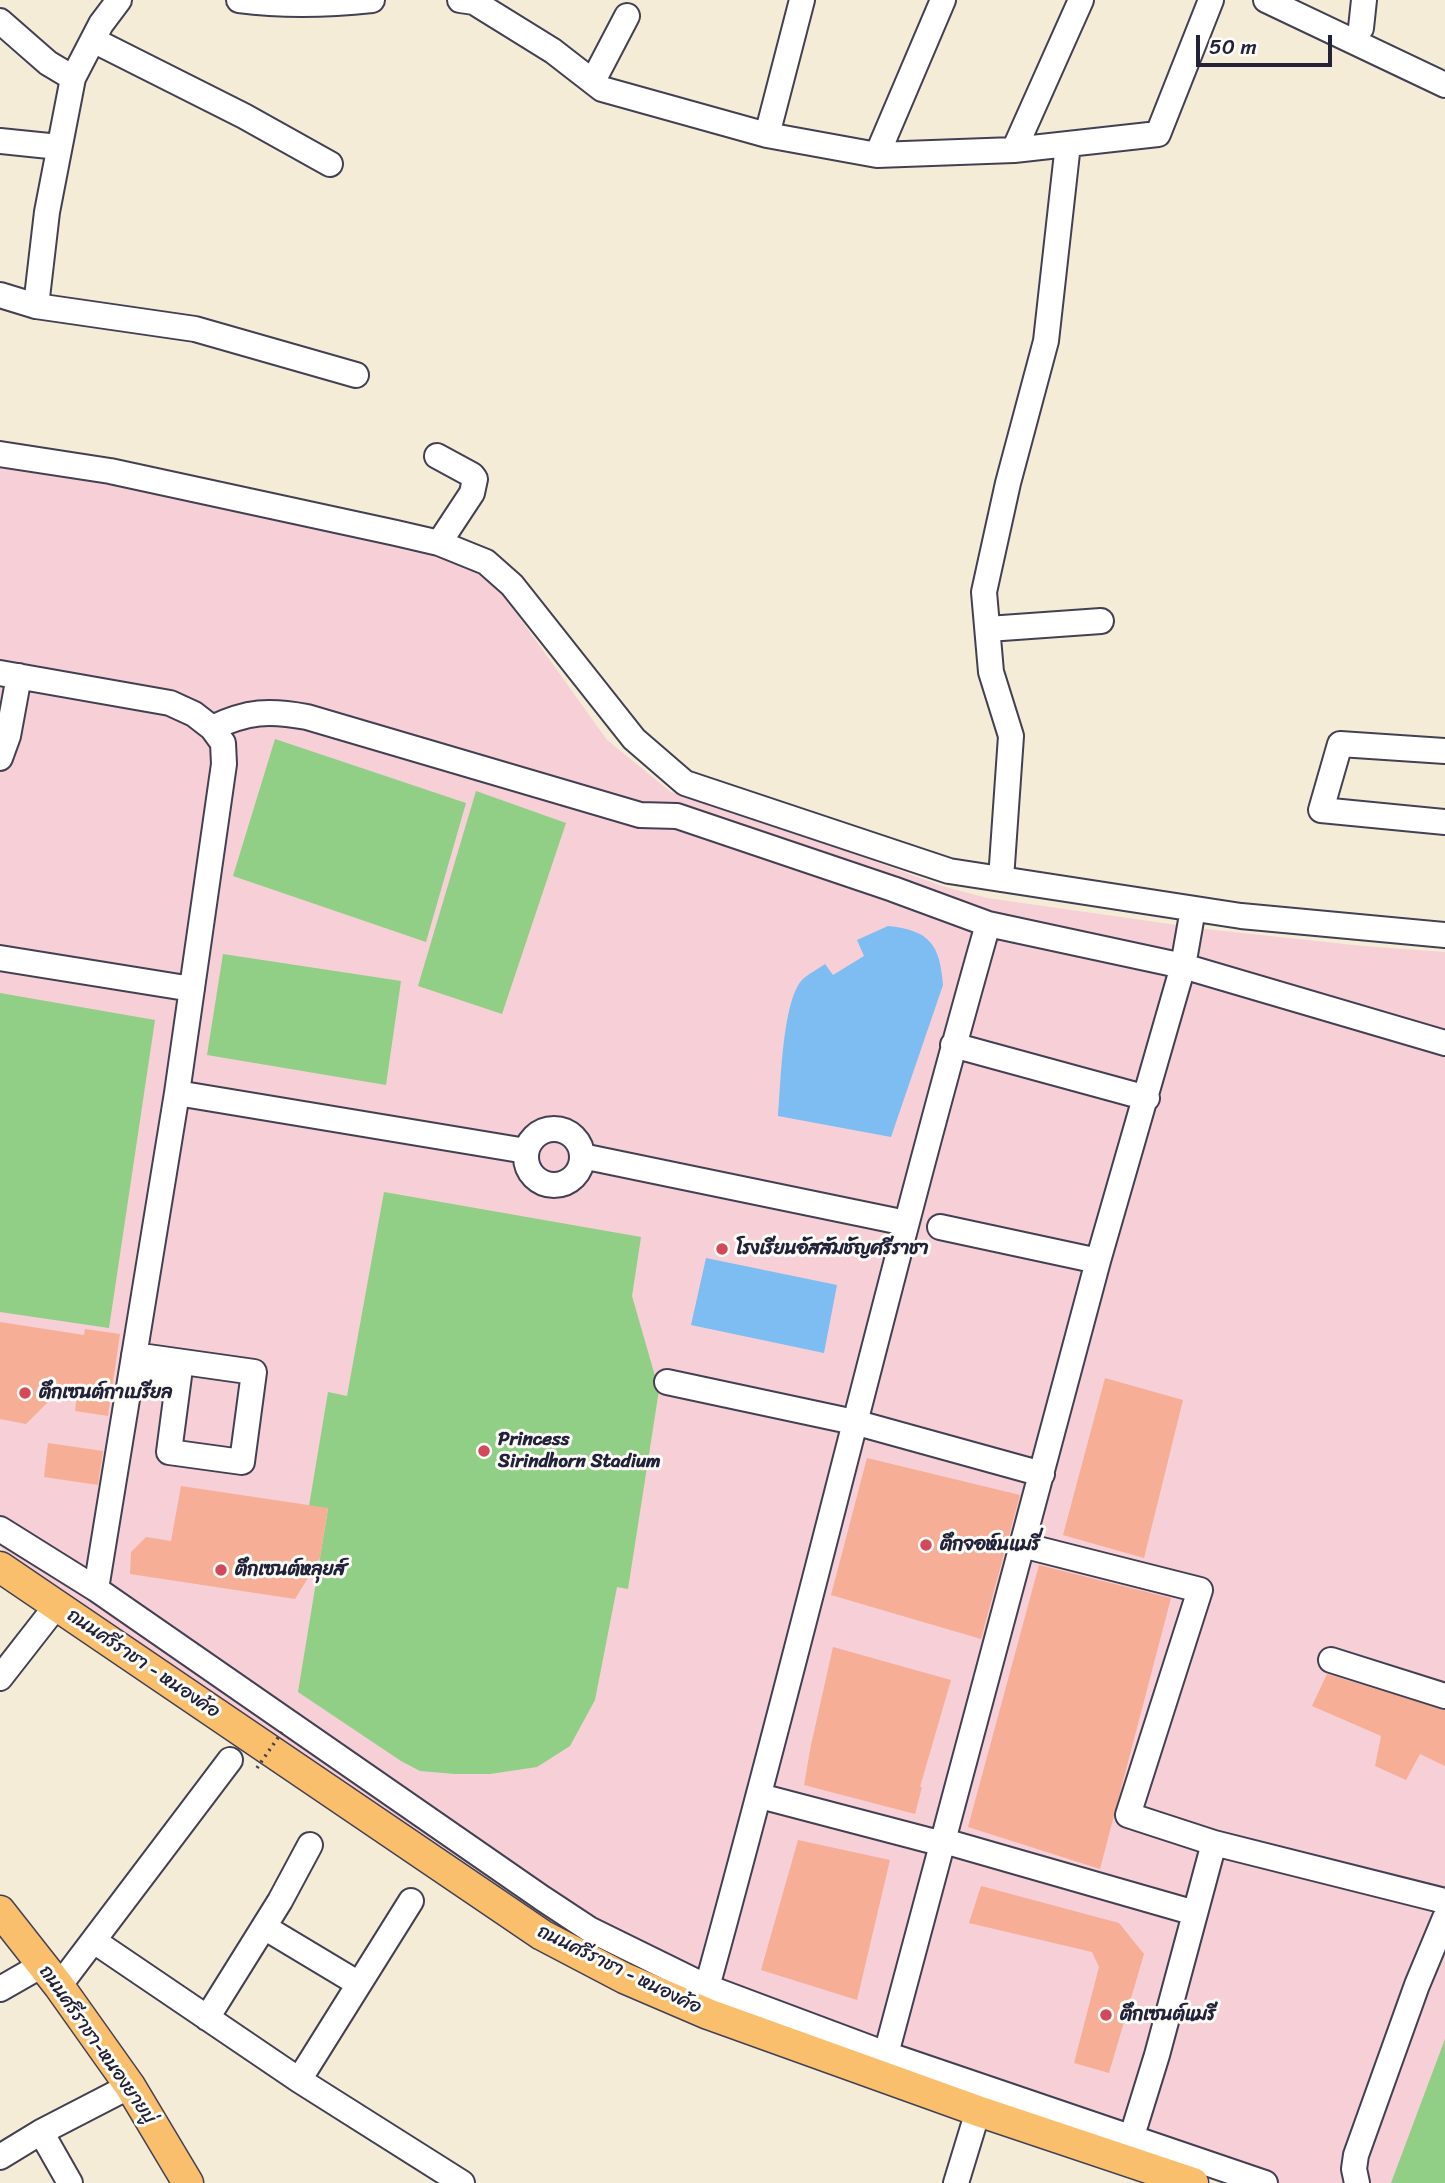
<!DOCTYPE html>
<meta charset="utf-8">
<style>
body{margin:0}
#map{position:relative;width:1445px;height:2183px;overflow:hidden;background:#f4ecd7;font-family:Sriracha,sans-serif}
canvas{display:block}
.scale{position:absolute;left:1196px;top:35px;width:136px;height:32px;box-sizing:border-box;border:4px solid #22223b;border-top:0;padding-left:9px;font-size:21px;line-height:24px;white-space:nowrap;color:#22223b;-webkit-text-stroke:5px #fdfcf7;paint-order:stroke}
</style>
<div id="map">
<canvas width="1445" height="2183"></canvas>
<div class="scale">50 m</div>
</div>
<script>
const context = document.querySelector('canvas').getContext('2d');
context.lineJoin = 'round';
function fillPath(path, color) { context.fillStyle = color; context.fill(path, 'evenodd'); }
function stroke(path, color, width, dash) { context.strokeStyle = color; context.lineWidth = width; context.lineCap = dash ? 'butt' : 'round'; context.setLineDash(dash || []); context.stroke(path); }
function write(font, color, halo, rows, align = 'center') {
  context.font = font + ' Sriracha,"Playpen Sans Thai",sans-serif'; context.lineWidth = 6; context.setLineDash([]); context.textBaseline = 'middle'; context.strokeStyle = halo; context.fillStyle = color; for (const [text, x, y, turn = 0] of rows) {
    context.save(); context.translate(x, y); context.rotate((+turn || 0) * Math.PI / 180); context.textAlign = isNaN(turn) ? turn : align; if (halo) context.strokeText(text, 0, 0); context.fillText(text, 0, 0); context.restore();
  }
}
fillPath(new Path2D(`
 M0 463 93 477 432 553 471 569 499 589 607 740 671 792 827 844 942 886 987 898 1205 929 1363 946 1445 952V2183H1231L726 2009 584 1945 0 1547Z`), '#f6cfd7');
fillPath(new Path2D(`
 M275 739 466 803 426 942 233 876Z
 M476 791 566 823 502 1014 418 986Z
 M223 954 401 981 386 1085 207 1055Z
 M0 993 155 1020 109 1328 0 1312Z
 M384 1192 641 1237 632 1296 659 1390 628 1589 617 1587 595 1700 570 1746 537 1767 490 1774H455L420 1771 401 1761 298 1692 328 1509 309 1506 328 1392 347 1396Z
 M1445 2039V2183H1391Z`), '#90cf85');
fillPath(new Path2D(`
 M888 926C929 930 940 944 943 985L891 1137 778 1116C781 1085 782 1002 802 980 808 974 818 969 825 964L833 975 864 956 857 940Z
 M706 1258 837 1285 824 1353 691 1325Z`), '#7ebdf2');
fillPath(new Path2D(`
 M0 1322 84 1335 85 1329 120 1334 108 1416 75 1411 77 1396H54L26 1424 0 1419Z
 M1105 1378 1183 1400 1144 1558 1063 1535Z
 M48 1443 103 1451 98 1485 44 1477Z
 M867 1458 1020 1495 981 1639 831 1595Z
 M181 1486 328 1508 320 1558 295 1599 130 1574 131 1552 146 1537 171 1541Z
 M1039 1565 1171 1598 1100 1869 968 1827Z
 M833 1647 951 1680 920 1787H922L915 1814 804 1785 811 1745Z
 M1327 1674 1445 1710V1766L1420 1754 1406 1780 1375 1766 1381 1736 1312 1706Z
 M798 1840 890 1860 857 2000 761 1970Z
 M981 1886 1119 1923 1144 1954 1109 2073 1074 2063 1099 1967 1092 1952 969 1923Z`), '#f7ae96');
const minor = new Path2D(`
 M239 0C284 6 326 5 372 0
 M460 0 474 2 553 51 602 89 767 135 877 155 1014 150 1158 134 1211 0
 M1266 0 1445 85
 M0 21 48 63 73 78
 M1361 28 1364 0
 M93 40 244 116 330 164
 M593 81 627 16
 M767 135 802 0
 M0 141 59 147
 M1014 150 1081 0
 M877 155 943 0
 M0 295 36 306 47 212 73 78 101 24 119 0
 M36 306 195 329 356 375
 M0 454 110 471 396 533 439 543 486 562 512 585 634 739 685 783 949 871 1241 916 1445 935
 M437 456 472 475 475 479 472 493 439 543
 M988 629 1101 621
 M0 673 170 703 194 714 212 728 223 743 224 764 177 1093 96 1589
 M212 728C248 711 269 710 307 717L640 815 677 816 893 889 988 924 1183 966 1445 1043
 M1445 751 1340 744 1321 810 1445 822
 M0 758 8 736 19 676
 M1001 879 1011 736 991 672 984 592 1008 483 1046 341 1068 144
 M0 958 192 989
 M953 1045 1147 1098
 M177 1093 526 1151
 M526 1157a28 28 0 1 1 56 0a28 28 0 1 1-56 0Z
 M582 1156 906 1223
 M940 1227 1098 1261
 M132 1369 179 1376 169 1452 242 1462 254 1372 134 1355
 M667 1382 854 1422 1042 1474
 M0 1529 96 1589 542 1898 589 1929 707 1987 886 2054 1265 2183
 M1022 1545 1200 1590 1128 1815 1214 1843 1445 1901
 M1331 1660 1445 1696
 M0 1678 57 1605
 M760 1796 943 1844
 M944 1841 1195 1913
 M264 1927 359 1984
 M94 1941 299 2080 462 2183
 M59 1986 230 1760
 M707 1987C805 1633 888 1276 988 924
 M0 1989 42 1965
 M207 2018 280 1901 310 1845
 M886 2054 1098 1261 1183 966 1193 909
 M299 2080 411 1901
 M41 2132 70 2183
 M1131 2139 1157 2055 1214 1843
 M0 2157 41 2132 130 2086
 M956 2183 978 2111
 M1357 2183 1354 2169 1356 2155 1417 1985 1445 1918`);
const major = new Path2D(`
 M0 1567 542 1935 624 1978 708 2014 978 2111 1193 2183
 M0 1911 59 1986 130 2086 188 2183`);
stroke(minor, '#424052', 28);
stroke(major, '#424052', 33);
stroke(minor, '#fff', 24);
stroke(major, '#f9bf6d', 30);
stroke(new Path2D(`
 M257 1768 282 1732`), '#424052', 3.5, [2, 5]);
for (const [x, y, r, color] of [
 [722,1249,7,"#d1495b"],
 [25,1393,7,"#d1495b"],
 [484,1451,7,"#d1495b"],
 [926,1545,7,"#d1495b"],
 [221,1570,7,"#d1495b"],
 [1106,2015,7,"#d1495b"]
]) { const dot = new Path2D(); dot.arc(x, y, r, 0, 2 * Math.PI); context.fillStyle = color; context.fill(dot); stroke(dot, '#fdfcf7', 2.5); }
write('bold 19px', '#22223b', '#fdfcf7', [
 ["โรงเรียนอัสสัมชัญศรีราชา",736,1249],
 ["ตึกเซนต์กาเบรียล",39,1393],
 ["Princess",498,1440],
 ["Sirindhorn Stadium",498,1462],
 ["ตึกจอห์นแมรี่",940,1545],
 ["ตึกเซนต์หลุยส์",235,1570],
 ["ตึกเซนต์แมรี",1120,2015]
], 'left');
write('19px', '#22223b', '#fdfcf7', [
 ["ถนนศรีราชา - หนองค้อ",143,1664,34],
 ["ถนนศรีราชา - หนองค้อ",619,1970,26],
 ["ถนนศรีราชา-หนองยายบู่",97,2045,55]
]);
</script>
